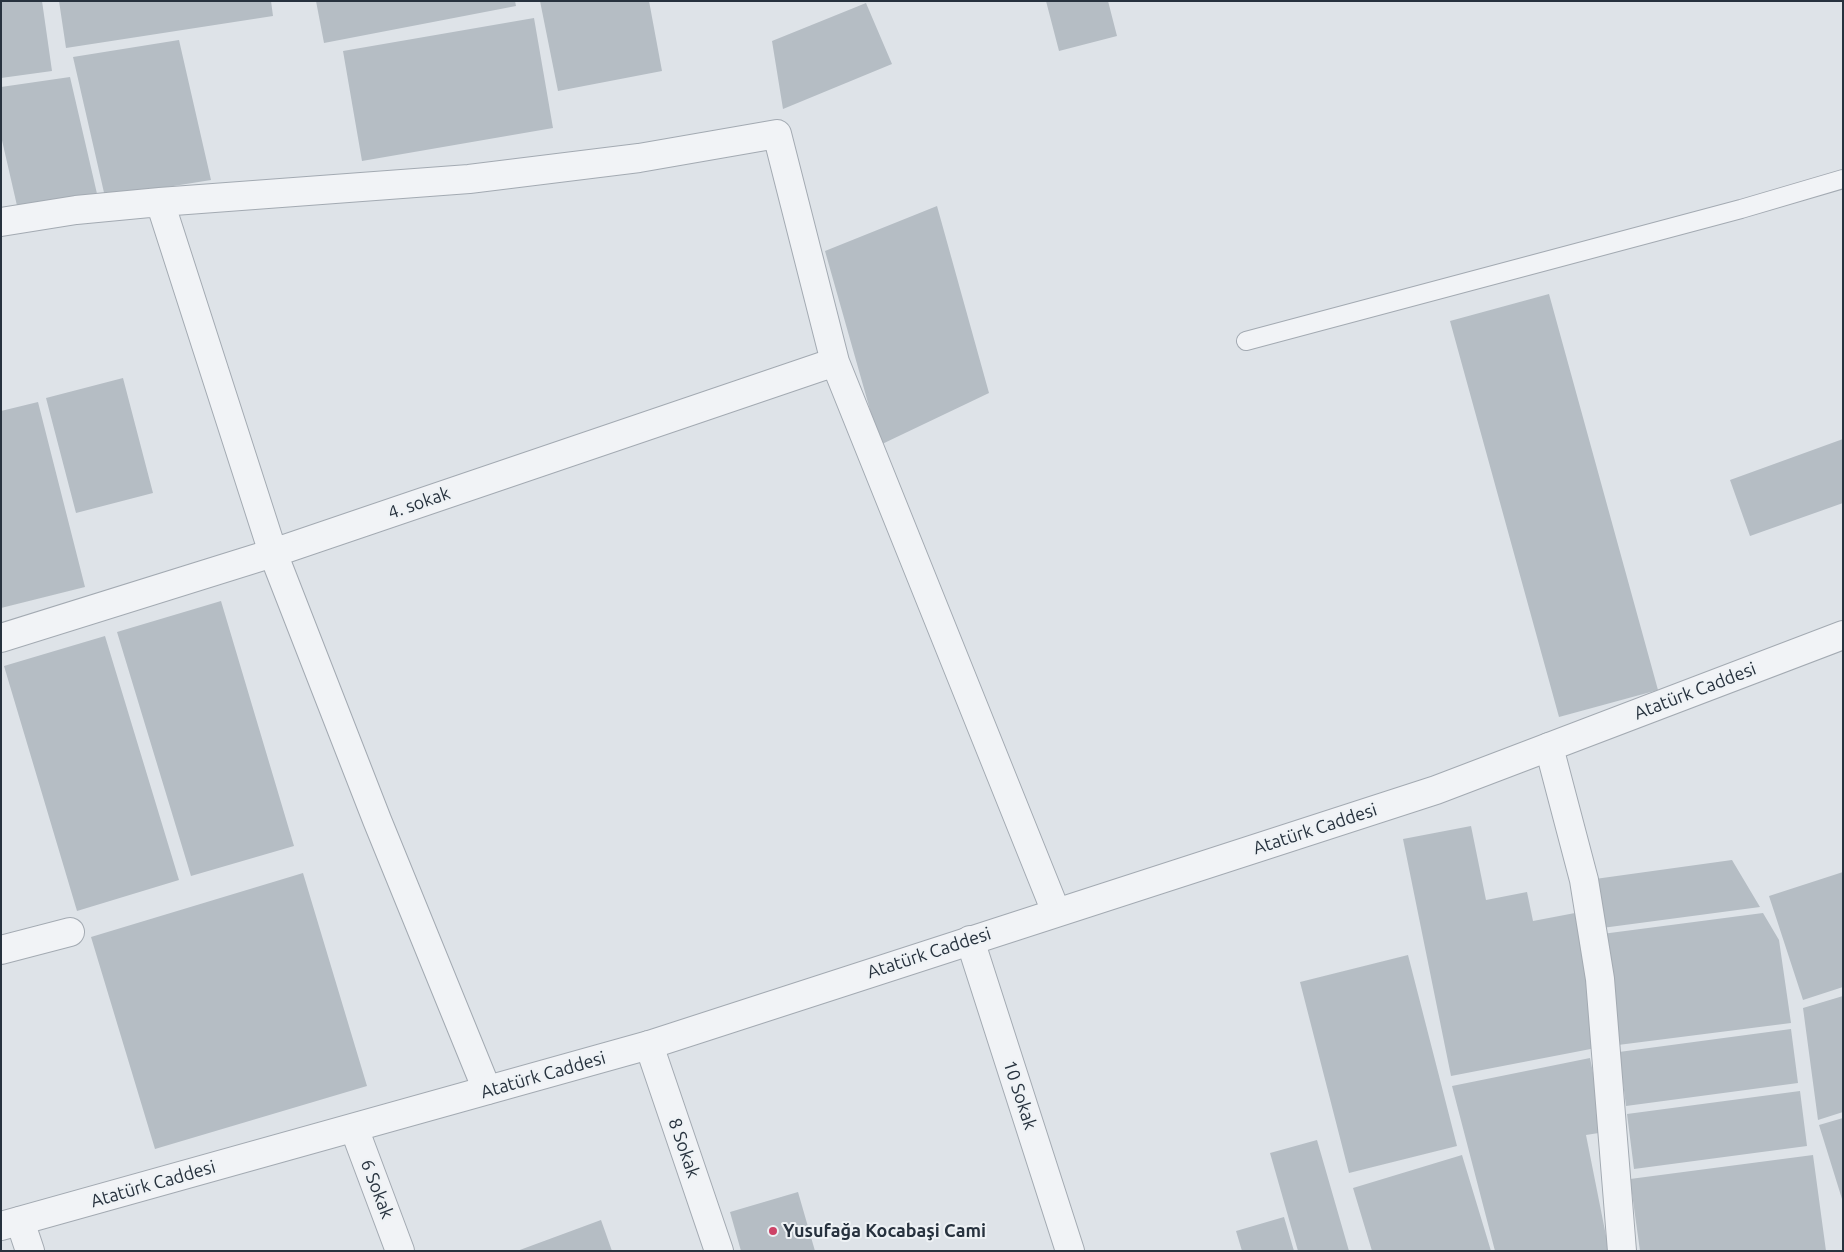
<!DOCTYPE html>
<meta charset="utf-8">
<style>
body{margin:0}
#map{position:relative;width:1844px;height:1252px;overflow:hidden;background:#dee3e8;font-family:Ubuntu,sans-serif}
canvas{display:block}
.frame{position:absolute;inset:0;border:2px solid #27323e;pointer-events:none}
</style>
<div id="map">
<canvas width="1844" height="1252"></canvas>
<div class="frame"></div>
</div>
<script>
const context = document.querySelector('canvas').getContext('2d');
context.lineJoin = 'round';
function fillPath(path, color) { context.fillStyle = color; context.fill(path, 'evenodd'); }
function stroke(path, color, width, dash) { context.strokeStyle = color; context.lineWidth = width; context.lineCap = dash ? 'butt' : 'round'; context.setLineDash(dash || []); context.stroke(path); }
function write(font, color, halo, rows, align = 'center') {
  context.font = font + ' Ubuntu,sans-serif'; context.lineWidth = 4; context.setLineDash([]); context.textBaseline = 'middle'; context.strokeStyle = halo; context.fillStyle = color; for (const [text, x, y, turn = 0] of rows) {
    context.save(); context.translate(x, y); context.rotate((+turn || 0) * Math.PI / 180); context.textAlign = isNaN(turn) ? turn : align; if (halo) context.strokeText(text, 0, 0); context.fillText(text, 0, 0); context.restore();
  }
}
fillPath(new Path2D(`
 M1 1H42L52 71 1 78Z
 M59 1H271L273 16 66 48Z
 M316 1H515L516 6 324 43Z
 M540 1H649L662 71 558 91Z
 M1046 1H1108L1117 36 1059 51Z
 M866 3 892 64 783 109 772 41Z
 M534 18 553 128 362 161 343 51Z
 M179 40 211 180 105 197 73 57Z
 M70 77 98 198 18 210 1 136V87Z
 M937 206 989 393 880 445 825 251Z
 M1549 294 1658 690 1559 717 1450 321Z
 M123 378 153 493 76 513 46 398Z
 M38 402 85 587 1 608V411Z
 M1843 439V503L1750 536 1730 480Z
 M221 601 294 846 191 876 117 632Z
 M105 636 179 880 77 911 4 666Z
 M1471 826 1486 900 1527 892 1533 921 1575 913 1601 1047 1451 1076 1403 839Z
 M1732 860 1760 907 1602 928 1595 879Z
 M1843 872V987L1803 1000 1769 896Z
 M303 873 367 1086 155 1149 91 937Z
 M1763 913 1779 940 1791 1023 1618 1045 1602 934Z
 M1408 955 1457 1146 1349 1173 1300 982Z
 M1843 996V1112L1818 1120 1803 1008Z
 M1791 1029 1798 1083 1626 1106 1619 1052Z
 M1590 1058 1605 1132 1586 1135 1609 1251H1495L1452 1086Z
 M1800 1091 1807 1146 1634 1169 1627 1114Z
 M1843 1118V1199H1842L1819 1125Z
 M1317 1140 1349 1251H1298L1270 1153Z
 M1462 1155 1491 1251H1372L1353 1188Z
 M1813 1155 1826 1251H1640L1630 1179Z
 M798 1192 815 1251H741L730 1212Z
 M1284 1217 1294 1251H1242L1236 1231Z
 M601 1220 612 1251H517Z`), '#b5bdc4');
const service = new Path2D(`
 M1246 341 1741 209 1843 179`);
const minor = new Path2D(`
 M160 202 273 553 377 820 487 1090
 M1 222 76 210 160 202 469 179 639 158 777 134 835 362 1056 912
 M1 638 273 553 835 362
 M1549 747 1584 880 1600 979 1622 1251
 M970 940 1070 1251
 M1 950 70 932
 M649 1045 719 1251
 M354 1128 400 1251
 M20 1221 30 1251`);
const tertiary = new Path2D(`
 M1 1226 649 1045 1436 790 1843 635`);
stroke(service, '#a3aab2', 20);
stroke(minor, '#a3aab2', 30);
stroke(tertiary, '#a3aab2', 30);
stroke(service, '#f1f3f6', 18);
stroke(minor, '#f1f3f6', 28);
stroke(tertiary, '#f1f3f6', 28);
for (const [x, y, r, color] of [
 [773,1231,5,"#cd4367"]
]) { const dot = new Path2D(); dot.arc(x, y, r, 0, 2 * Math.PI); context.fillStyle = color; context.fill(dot); stroke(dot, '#eef2f5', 2); }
write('18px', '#27323e', '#eef2f5', [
 ["4. sokak",419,503,-19],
 ["Atatürk Caddesi",1695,691,-21],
 ["Atatürk Caddesi",1315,829,-18],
 ["Atatürk Caddesi",929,953,-18],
 ["Atatürk Caddesi",543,1075,-16],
 ["10 Sokak",1020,1095,72],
 ["8 Sokak",684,1148,71],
 ["Atatürk Caddesi",153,1184,-16],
 ["6 Sokak",377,1189,69]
]);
write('bold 18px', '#27323e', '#eef2f5', [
 ["Yusufağa Kocabaşi Cami",783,1231]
], 'left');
</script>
